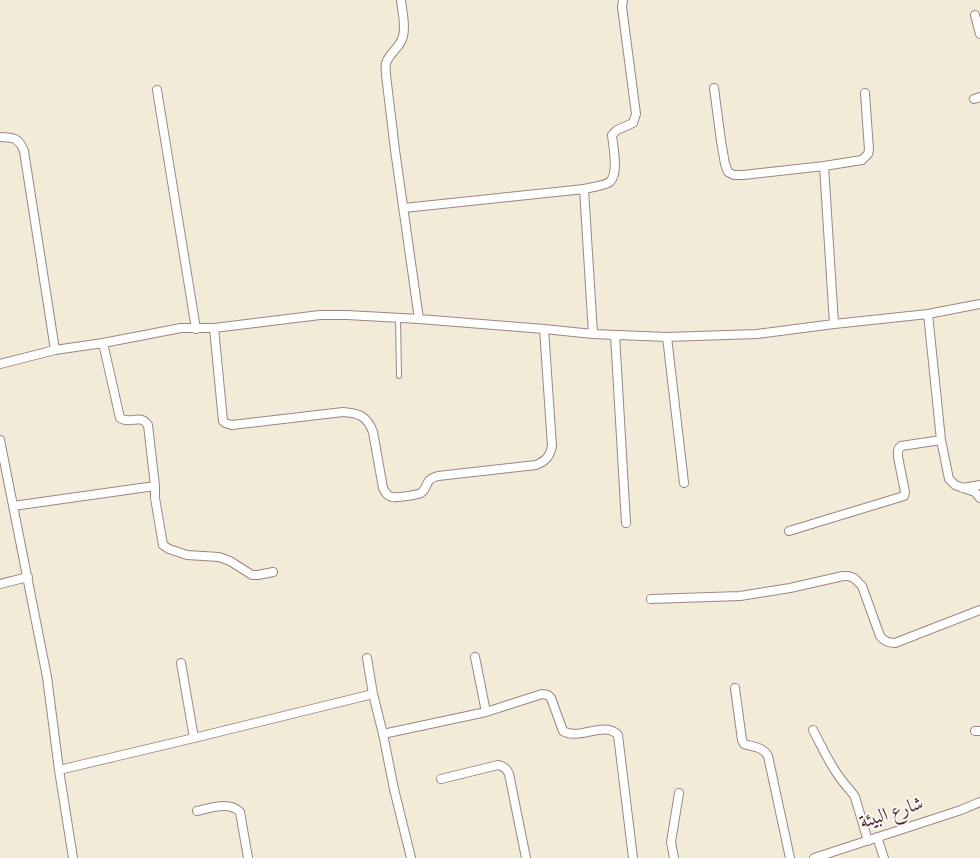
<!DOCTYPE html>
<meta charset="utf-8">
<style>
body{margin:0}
canvas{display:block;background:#f1ebd8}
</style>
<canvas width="980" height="858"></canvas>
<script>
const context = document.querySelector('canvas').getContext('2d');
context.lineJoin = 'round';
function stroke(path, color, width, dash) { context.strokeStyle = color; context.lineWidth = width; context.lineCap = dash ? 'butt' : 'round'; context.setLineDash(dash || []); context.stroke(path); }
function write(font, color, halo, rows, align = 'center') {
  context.font = font + ' "Sorts Mill Goudy",Amiri,serif'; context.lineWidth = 4; context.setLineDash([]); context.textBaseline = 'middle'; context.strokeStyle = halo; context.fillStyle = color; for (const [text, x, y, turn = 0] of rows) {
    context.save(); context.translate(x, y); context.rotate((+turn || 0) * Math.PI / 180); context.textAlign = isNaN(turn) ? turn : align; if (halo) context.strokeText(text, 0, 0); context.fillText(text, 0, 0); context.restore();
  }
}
const lane = new Path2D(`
 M398 318 399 376`);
const street = new Path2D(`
 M401 0C402 11 406 25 403 36 401 47 390 52 386 63 385 66 386 71 386 75L395 150 419 319
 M975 15 980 34
 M714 88 721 141 725 164 728 172 734 175H743L824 166
 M157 90 196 329
 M974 99 980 97
 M0 137C13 137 19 138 24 151L55 350
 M404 208 584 189
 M928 314 941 440 949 479 955 485 975 492 980 498
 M834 324 824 166 862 160 868 154 869 150 865 93
 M214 328 223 421 225 423 232 425 343 412C359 413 367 416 373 432L383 488C385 492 387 496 392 497 396 498 417 495 421 493 430 486 423 480 438 476L536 465C546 461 550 456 552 446L544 329
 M593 334 584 189C592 187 602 186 608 183 620 177 613 146 612 135L617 130 633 123 636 114 622 7 623 0
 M615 335 626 523
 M667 337 684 483
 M103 343 120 418C130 425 140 413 148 425L155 486
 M0 364 55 350 103 343 181 328H214L320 315H347L419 319 544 329 593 334 667 337 757 334 834 324 928 314 980 304
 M0 440 47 677 59 770 73 858
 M963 488 980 485
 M13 506 155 486V498L163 545 169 549 187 555 219 557 230 561 252 575H258L273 572
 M789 531 904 496 905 492 898 457C898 452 897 449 901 446L941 440
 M0 584 28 577
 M651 599 740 596 790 588 843 576H848L854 578 862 586 880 636C884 641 888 643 895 643L980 610
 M475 657 486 712
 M367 658 373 694 383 734 394 789 411 858
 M181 663 194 738
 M735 688 742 740 744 744C753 747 762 746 768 756L790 858
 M813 730C821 745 828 761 838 775 843 783 850 789 855 797L868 841
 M975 731H980
 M383 734 486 712 542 694 548 695 551 698 563 731C579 741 605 720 618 735L633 858
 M59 770 194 738 373 694
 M441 779 498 765C504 766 507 769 509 774L526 858
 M197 811C211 808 229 801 240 812L248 858
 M877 837 884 858
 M674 858 671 842 679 793
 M814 858 961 810 980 802`);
stroke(lane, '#9e8582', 6);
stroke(street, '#9e8582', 10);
stroke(lane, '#fff', 4);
stroke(street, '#fff', 8);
write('19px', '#4a1f2b', '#f6f6f2', [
 ["شارع البيئة",892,815,-18]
]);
</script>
